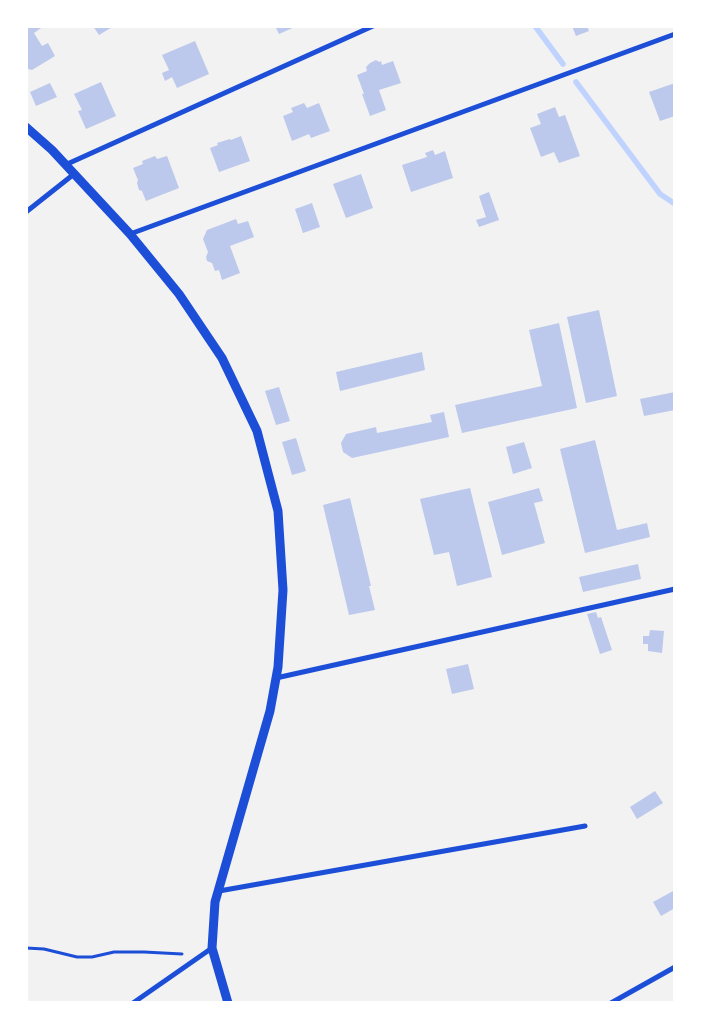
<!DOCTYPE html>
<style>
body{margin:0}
#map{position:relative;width:701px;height:1029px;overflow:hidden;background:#f2f2f2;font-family:"PT Sans Narrow",sans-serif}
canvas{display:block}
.frame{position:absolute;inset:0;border:28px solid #fff;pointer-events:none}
</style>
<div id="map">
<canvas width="701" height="1029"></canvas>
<div class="frame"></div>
</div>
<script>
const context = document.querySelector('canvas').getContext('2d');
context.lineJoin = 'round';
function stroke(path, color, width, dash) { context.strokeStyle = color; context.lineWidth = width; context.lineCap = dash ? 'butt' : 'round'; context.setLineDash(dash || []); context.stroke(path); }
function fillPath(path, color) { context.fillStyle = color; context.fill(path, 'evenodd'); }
stroke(new Path2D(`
 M535 26 563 64
 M576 82 660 194 675 204`), '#bfd3fe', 5.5);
fillPath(new Path2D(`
 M26 26H44L34 33 42 46 48 43 55 56 32 70 28 69 26 66Z
 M93 26H114L99 35Z
 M275 26H297L279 34Z
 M572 26H587L589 31 576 36Z
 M195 41 209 74 177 88 172 77 165 81 162 73 169 70 162 55Z
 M376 60 379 62 381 61 382 65 393 61 401 83 379 90 386 110 370 116 362 94H364L357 75 367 71 366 67 370 63Z
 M101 82 116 116 86 129 78 111 82 110 74 94Z
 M50 83 57 97 36 106 30 92Z
 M675 83V116L660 121 649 92Z
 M304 103 307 108 319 103 330 131 311 138 309 134 292 141 283 116 293 112 291 108Z
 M555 107 559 117 565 115 580 156 559 163 554 152 541 157 530 128 541 124 537 114Z
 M241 136 250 161 219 172 210 148 218 145 217 143 230 139 231 140Z
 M433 150 435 155 445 151 453 178 411 192 402 165 427 157 425 153Z
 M155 156 157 159 167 156 179 188 146 201 142 191 139 190 137 183 138 180 133 168 143 164 142 161Z
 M361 174 373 208 346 218 333 184Z
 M489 192 499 220 479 227 476 220 486 217 479 196Z
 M312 203 320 227 303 233 295 209Z
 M236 219 238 224 248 221 254 237 230 246 240 273 222 280 219 270 215 271 212 263 207 261 206 257 208 252 203 239 207 230Z
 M599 310 617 396 586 403 567 317Z
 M559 323 577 408 462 433 455 405 542 386 529 330Z
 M422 352 425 370 340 391 336 372Z
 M279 387 290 421 276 425 265 391Z
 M675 392V410L644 416 640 399Z
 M444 412 449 437 352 458 343 452 341 443 346 434 376 427 377 433 432 422 430 415Z
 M296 438 306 471 292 475 282 442Z
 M595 440 617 530 647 523 650 537 585 553 560 449Z
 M524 442 532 468 513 474 506 447Z
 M470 488 492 577 457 586 449 552 434 555 420 499Z
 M539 488 543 501 534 503 545 543 502 555 488 502Z
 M350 498 371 586H369L375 610 349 615 323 505Z
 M638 564 641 579 583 592 579 577Z
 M596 612 598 618 601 617 612 650 600 654 587 614Z
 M650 630 664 631 662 653 648 651V644H643V636H649Z
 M468 664 474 689 452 694 446 669Z
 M655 791 663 803 637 819 630 807Z
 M675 890V908L661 916 653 902Z`), '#bdc9ec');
stroke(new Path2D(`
 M26 948 44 949 77 957H92L114 952H144L182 954`), '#1d4ed8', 3);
stroke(new Path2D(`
 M65 165 373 26
 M26 212 74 174
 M130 234 675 34
 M276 678 675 589
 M219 891 585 826
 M133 1003 212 948
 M611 1003 675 967`), '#1d4ed8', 5);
stroke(new Path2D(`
 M26 127 52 150 130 234 179 294 222 358 257 431 278 511 283 590 278 667 270 711 215 902 212 948 228 1003`), '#1d4ed8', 9);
</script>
